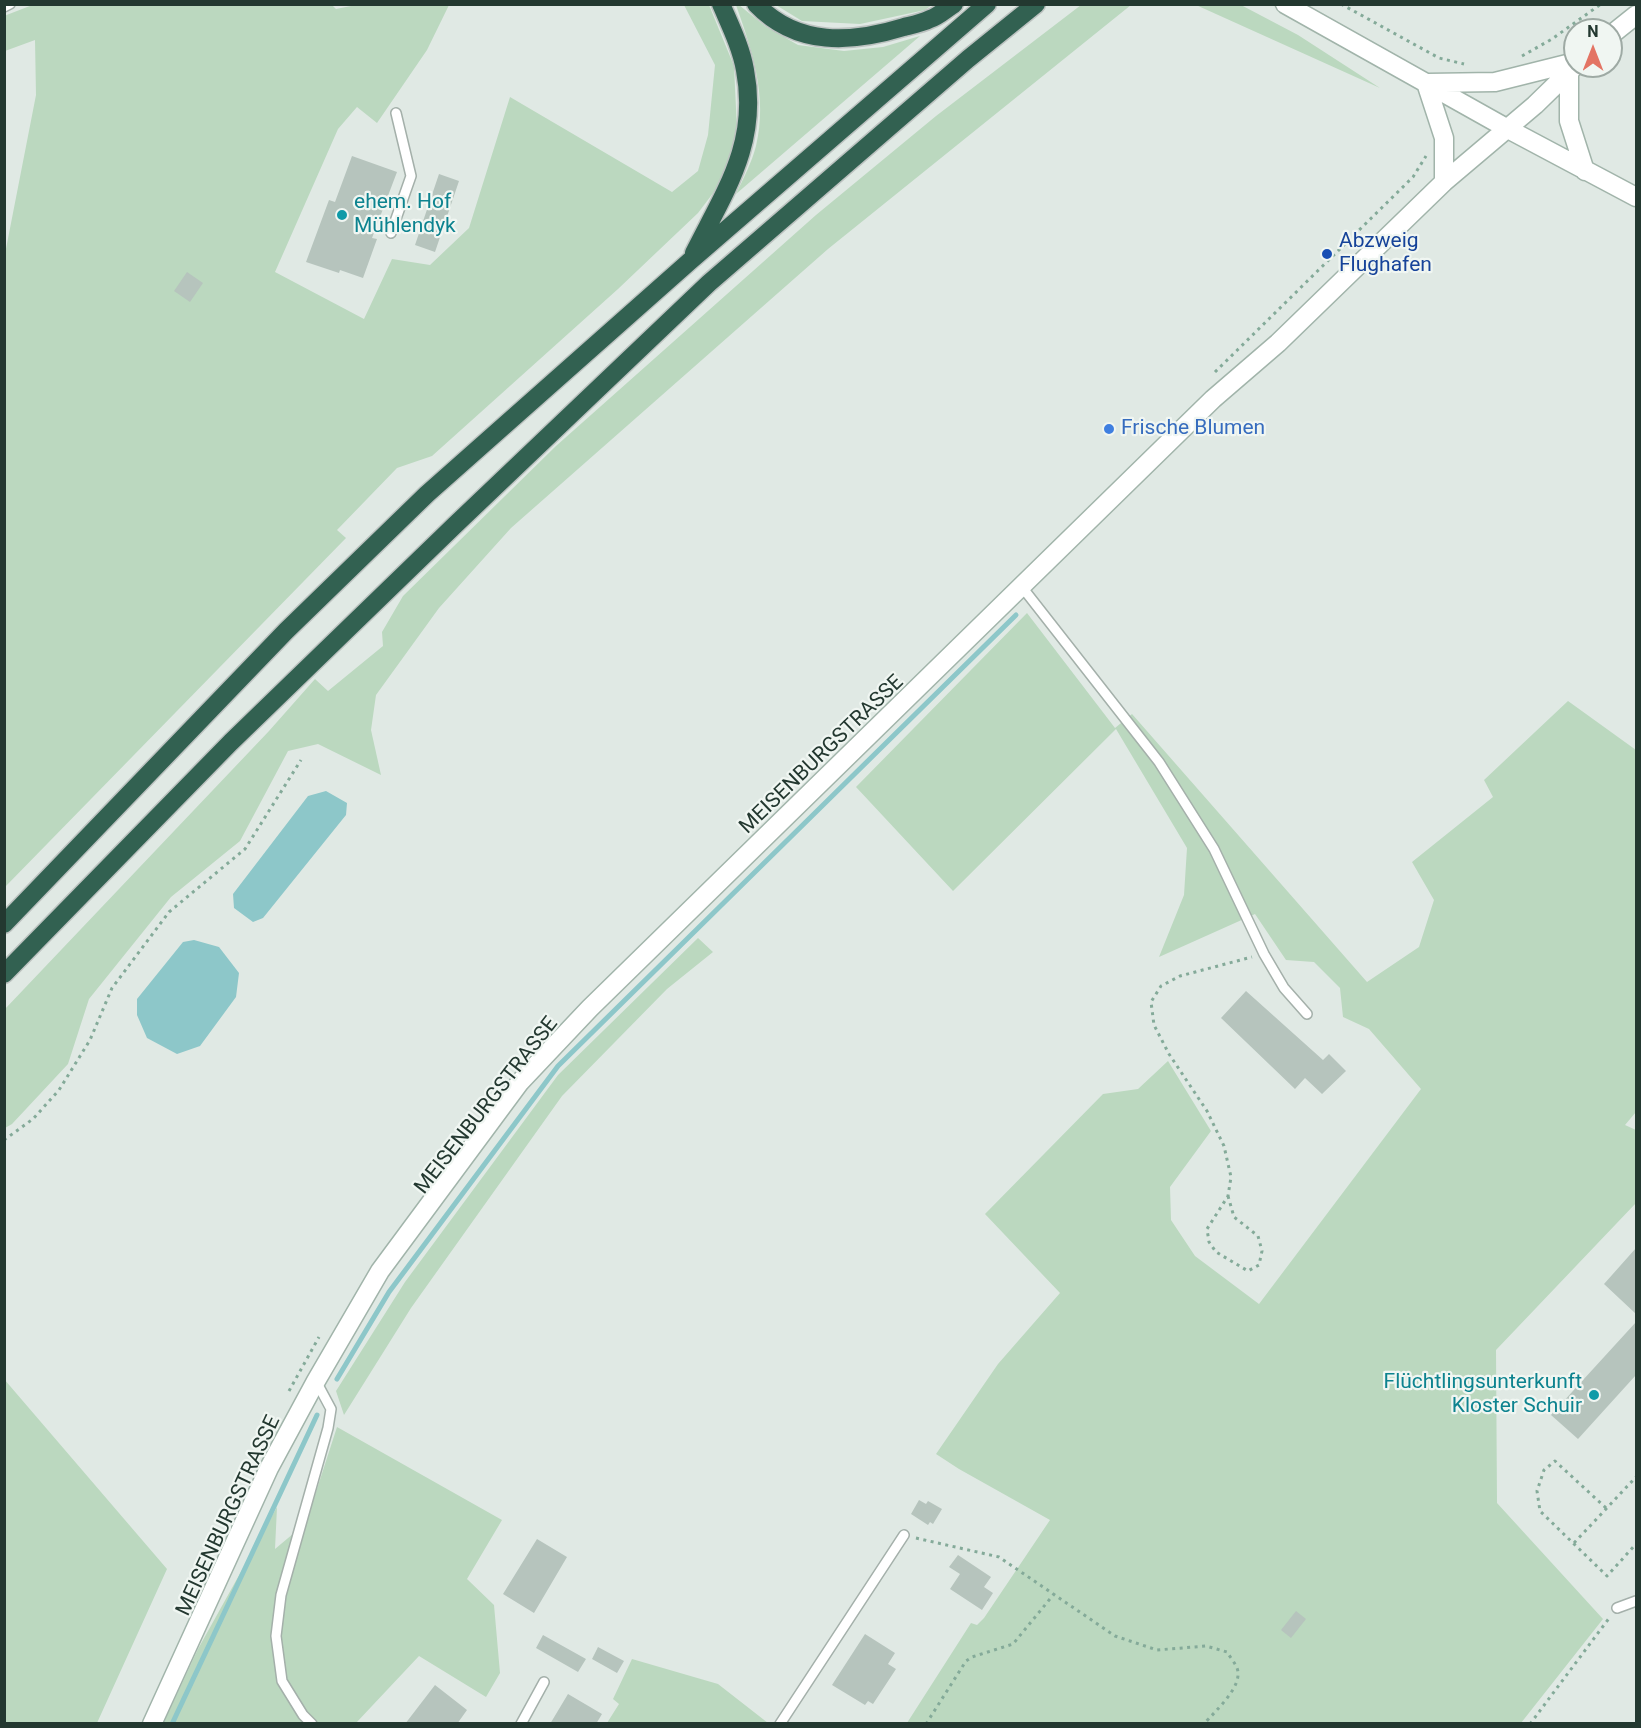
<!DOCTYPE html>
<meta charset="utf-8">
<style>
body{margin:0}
#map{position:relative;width:1641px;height:1728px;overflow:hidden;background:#e0e9e4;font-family:Roboto,sans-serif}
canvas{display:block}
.frame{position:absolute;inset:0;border:6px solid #233830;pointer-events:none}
.north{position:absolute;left:1563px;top:18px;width:60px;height:60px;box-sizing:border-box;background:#f0f6f2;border:2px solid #9eaaa4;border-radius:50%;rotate:0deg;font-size:16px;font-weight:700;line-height:24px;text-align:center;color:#233830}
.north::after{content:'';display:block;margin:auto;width:21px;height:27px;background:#e37464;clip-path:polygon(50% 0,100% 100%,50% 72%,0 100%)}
</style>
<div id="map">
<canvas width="1641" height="1728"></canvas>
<div class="frame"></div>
<div class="north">N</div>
</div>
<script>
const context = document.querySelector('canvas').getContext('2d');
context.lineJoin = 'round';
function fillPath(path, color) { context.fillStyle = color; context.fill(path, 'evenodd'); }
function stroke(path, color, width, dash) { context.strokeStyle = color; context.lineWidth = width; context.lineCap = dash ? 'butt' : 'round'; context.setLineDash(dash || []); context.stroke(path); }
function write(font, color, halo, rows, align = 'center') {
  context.font = font + ' Roboto,sans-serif'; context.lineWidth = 4.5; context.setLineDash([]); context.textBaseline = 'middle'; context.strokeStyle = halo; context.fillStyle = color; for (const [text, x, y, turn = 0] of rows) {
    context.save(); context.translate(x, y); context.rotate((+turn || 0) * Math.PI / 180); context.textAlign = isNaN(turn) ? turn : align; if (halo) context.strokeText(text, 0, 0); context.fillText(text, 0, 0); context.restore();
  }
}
fillPath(new Path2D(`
 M35 4H331L336 9 361 4 449 5 427 50 377 123 357 107 338 129 275 272 364 319 392 259 430 265 469 228 510 97 672 192 698 171 708 135 715 65 684 5H709L734 66 737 130 726 176 698 213 618 289 432 456 397 468 337 530 346 538 5 887 4 259 36 95 35 40 5 51 4 16Z
 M736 5H739L765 26 798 45 844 51 883 47 920 36 736 194C743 179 752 162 756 146 768 97 752 50 736 5Z
 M776 5H932L925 10 860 24 802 21Z
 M1081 5H1131L828 249 511 528 439 608 376 695 371 730 381 775 318 744 288 751 240 841 171 897 89 999 68 1064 12 1124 5 1128V1009L269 731 315 679 328 691 383 646 382 632 403 596 556 446 816 215 936 116Z
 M1196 5H1241L1298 35 1380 88Z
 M1027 613 1115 728 1132 714 1367 982 1419 947 1434 900 1412 862 1493 797 1484 780 1568 701 1636 750V1112L1625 1125 1636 1130V1203L1496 1350 1497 1503 1603 1619 1521 1723H907L971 1623 977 1625 984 1618 1050 1520 959 1469 936 1454 998 1364 1060 1293 985 1214 1103 1094 1138 1089 1168 1061 1211 1131 1170 1187 1171 1220 1195 1256 1259 1304 1421 1089 1369 1029 1343 1017 1340 988 1314 962 1286 960 1255 914 1159 957 1184 895 1187 848 1116 729 953 891 856 787Z
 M698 938 713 952 667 989 562 1096 411 1308 344 1415 336 1391 405 1282 558 1075Z
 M4 1379 167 1569 97 1723H5Z
 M337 1427 502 1520 467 1579 494 1605 500 1673 486 1697 419 1656 356 1723 163 1724 198 1649 277 1507 275 1549 306 1523Z
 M632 1659 718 1684 768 1723H607L619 1704 613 1699Z`), '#bbd8bf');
fillPath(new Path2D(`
 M326 791 347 803 346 815 263 918 253 922 234 908 233 894 308 796Z
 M194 940 219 947 239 973 236 997 200 1046 177 1054 147 1038 137 1015V999L183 942Z`), '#8dc7c9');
stroke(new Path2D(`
 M337 1379 389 1292 558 1066 1016 615
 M172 1724 317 1415`), '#8dc7c9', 5);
fillPath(new Path2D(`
 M352 156 397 172 372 238 377 239 363 278 340 270 339 273 306 262 329 200 335 202Z
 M439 174 459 181 435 252 415 245Z
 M187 272 203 283 190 302 174 291Z
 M1246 991 1323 1060 1329 1054 1346 1071 1322 1094 1305 1078 1295 1089 1221 1018Z
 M1636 1248V1314L1604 1284Z
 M1636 1322V1375L1578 1439 1551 1415Z
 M919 1500 926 1504 928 1501 942 1509 933 1524 930 1522 928 1525 911 1514Z
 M537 1539 567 1557 534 1613 503 1594Z
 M958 1555 991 1577 984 1587 993 1593 982 1610 950 1589 960 1574 949 1567Z
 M1296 1611 1306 1619 1291 1638 1281 1630Z
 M865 1634 895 1653 888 1664 896 1669 873 1704 868 1701 865 1705 832 1685Z
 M543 1635 586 1659 578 1672 536 1648Z
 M598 1647 624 1661 617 1673 592 1659Z
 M435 1685 467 1710 457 1724H405Z
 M568 1694 602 1714 596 1724H550Z`), '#b6c4bd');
const lane = new Path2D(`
 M4 7 10 4
 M391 233 411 176 396 113
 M1022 587 1159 762 1214 849 1264 954 1284 988 1307 1014
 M1617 1608 1636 1601
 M312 1724 303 1715 282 1681 276 1636 281 1595 328 1428 331 1409 316 1381
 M521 1724 544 1682
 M780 1724 904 1535`);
const secondary = new Path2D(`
 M1285 4 1508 129 1636 197
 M1611 35 1636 15
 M1569 73V121L1585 171
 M1426 83 1444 138V182
 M1428 83 1495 82 1575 62
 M152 1724 269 1468 316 1381 380 1271 520 1082 590 1008 1213 399 1278 343 1444 182 1535 105 1575 66`);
const highway = new Path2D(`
 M756 4C797 47 852 43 904 27 912 25 922 23 930 19 939 16 946 9 954 4
 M694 253C725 191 759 143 745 70 741 47 730 25 721 4
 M4 924 286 631 427 494 690 261 987 4
 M4 974 231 742 455 525 709 283 968 59 1036 4`);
stroke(lane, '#a4b0aa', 12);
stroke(secondary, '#a1b4aa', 21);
stroke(highway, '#bdc3c1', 21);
stroke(new Path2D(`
 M1341 4 1439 58 1464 64
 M1522 56 1552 39 1601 4
 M1215 372 1413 177 1426 156
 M4 1140 33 1119 59 1090 90 1040 112 988 169 912 245 849 301 760
 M1228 1196 1234 1217 1258 1236 1262 1251 1259 1265 1248 1271 1216 1252 1209 1242 1207 1229 1228 1196 1231 1177 1224 1146 1207 1111 1169 1054 1154 1025 1151 1002 1161 986 1180 976 1252 957
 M289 1391 319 1337
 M1606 1508 1555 1461 1544 1470 1537 1491 1540 1511 1607 1576 1636 1544
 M916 1538 999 1557 1115 1636 1157 1650 1206 1646 1227 1652C1230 1657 1235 1663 1237 1668 1244 1686 1215 1711 1204 1724
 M1574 1543 1636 1477
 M926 1724 966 1661 972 1657 1013 1644 1054 1594
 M1530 1724 1610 1617`), '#84aa99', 3, [3, 4.5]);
stroke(lane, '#fff', 9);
stroke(secondary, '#fff', 18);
stroke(highway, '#326151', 18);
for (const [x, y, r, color] of [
 [342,215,6,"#0f9aa8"],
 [1327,254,6,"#1a4fb4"],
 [1109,429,6,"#3f7fe0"],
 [1594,1395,6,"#0f9aa8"]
]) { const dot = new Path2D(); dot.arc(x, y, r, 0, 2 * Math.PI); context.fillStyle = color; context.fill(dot); stroke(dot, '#f0f6f2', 2); }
write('21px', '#0d838f', '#f0f6f2', [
 ["ehem. Hof",354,203],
 ["Mühlendyk",354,227],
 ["Flüchtlingsunterkunft",1582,1383,"right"],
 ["Kloster Schuir",1582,1407,"right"]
], 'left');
write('21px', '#164399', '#f0f6f2', [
 ["Abzweig",1339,242],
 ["Flughafen",1339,266]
], 'left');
write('21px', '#366cbe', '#f0f6f2', [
 ["Frische Blumen",1121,429]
], 'left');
write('21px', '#233830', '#f0f6f2', [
 ["MEISENBURGSTRASSE",822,755,-44],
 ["MEISENBURGSTRASSE",487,1106,-52],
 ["MEISENBURGSTRASSE",229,1516,-65]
]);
</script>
